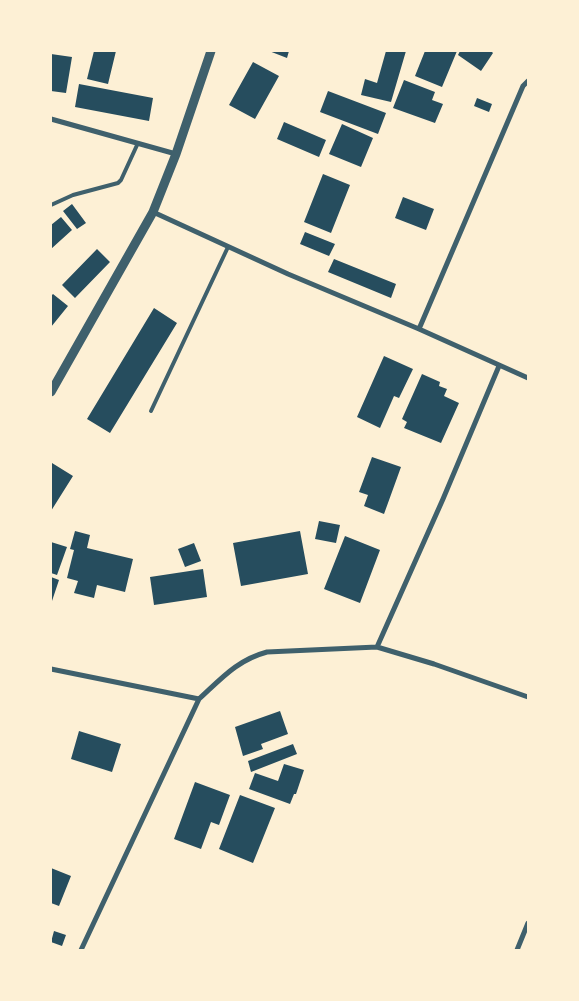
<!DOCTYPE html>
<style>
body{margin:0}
#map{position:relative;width:579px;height:1001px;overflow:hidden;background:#fdf0d5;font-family:Montserrat,sans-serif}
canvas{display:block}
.frame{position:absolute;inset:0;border:52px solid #fdf0d5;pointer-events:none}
</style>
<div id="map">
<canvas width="579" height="1001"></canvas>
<div class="frame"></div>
</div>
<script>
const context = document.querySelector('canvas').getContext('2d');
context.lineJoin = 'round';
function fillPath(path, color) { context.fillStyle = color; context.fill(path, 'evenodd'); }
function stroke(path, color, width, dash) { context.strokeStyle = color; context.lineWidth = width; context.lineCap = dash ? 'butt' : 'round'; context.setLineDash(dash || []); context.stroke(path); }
fillPath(new Path2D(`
 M94 51H116L108 84 87 79Z
 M269 51H289L287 58Z
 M386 51H406L391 102 361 95 365 79 377 83Z
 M425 51H457L442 87 415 76Z
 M460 51H491L493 53 481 71 458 55Z
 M51 54 72 57 66 93 51 91Z
 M253 62 279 76 255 119 229 105Z
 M404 80 435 92 432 100 443 104 435 123 393 108Z
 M79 84 153 98 149 121 75 107Z
 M328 91 386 113 378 134 320 112Z
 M477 98 492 104 489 112 474 106Z
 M284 122 326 140 319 157 277 139Z
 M342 124 373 138 361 167 329 154Z
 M323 174 350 185 331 233 304 222Z
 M403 197 434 209 426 230 395 218Z
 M72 204 86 223 77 229 63 211Z
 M61 217 72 230 51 249V225Z
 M305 232 335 244 329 256 300 244Z
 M97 249 110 262 75 298 62 285Z
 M334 259 396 284 391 298 328 272Z
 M53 294 68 306 51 327V296Z
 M154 308 177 323 110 433 87 419Z
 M384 356 413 369 399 398 394 396 380 428 357 417Z
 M422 374 440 382 439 386 447 389 444 396 459 403 441 443 404 428 407 422 402 419Z
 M372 457 401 467 384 514 364 506 368 495 359 492Z
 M52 463 73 476 51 511V464Z
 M319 521 340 525 336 543 315 539Z
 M75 531 90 535 87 548 133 559 125 592 97 585 94 598 74 593 78 581 67 578 74 550 70 549Z
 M300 531 308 574 241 586 233 543Z
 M345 536 380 550 360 603 324 589Z
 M51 542 67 547 57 575 51 573Z
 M194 543 201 561 185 567 178 549Z
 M203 569 207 597 154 605 150 577Z
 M51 577 59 580 52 601H51Z
 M280 711 288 734 261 744 263 749 243 756 235 727Z
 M79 731 121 744 112 772 71 759Z
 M293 744 297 754 251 772 248 761Z
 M284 764 304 770 296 794H294L290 804 249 789 255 773 278 781Z
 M195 782 230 795 219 825 211 822 201 849 174 839Z
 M240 795 275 808 253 863 219 849Z
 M51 868 71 876 59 906 51 903Z
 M54 931 66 935 62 946 51 942Z`), '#264d5e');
stroke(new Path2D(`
 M51 205 73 195 118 183 121 180 138 143
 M151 411 228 247`), '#3f606c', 4);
stroke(new Path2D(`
 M51 119 176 154
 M153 212 288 274 419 329 528 378
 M419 329 523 86 528 81
 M377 647 443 499 499 366
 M51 669 199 699C221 679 237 660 267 652L377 647 434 664 528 697
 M81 950 199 699
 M517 950 528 923`), '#3f606c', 5);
stroke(new Path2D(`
 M51 392 153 212 176 154 211 51`), '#3f606c', 9);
</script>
